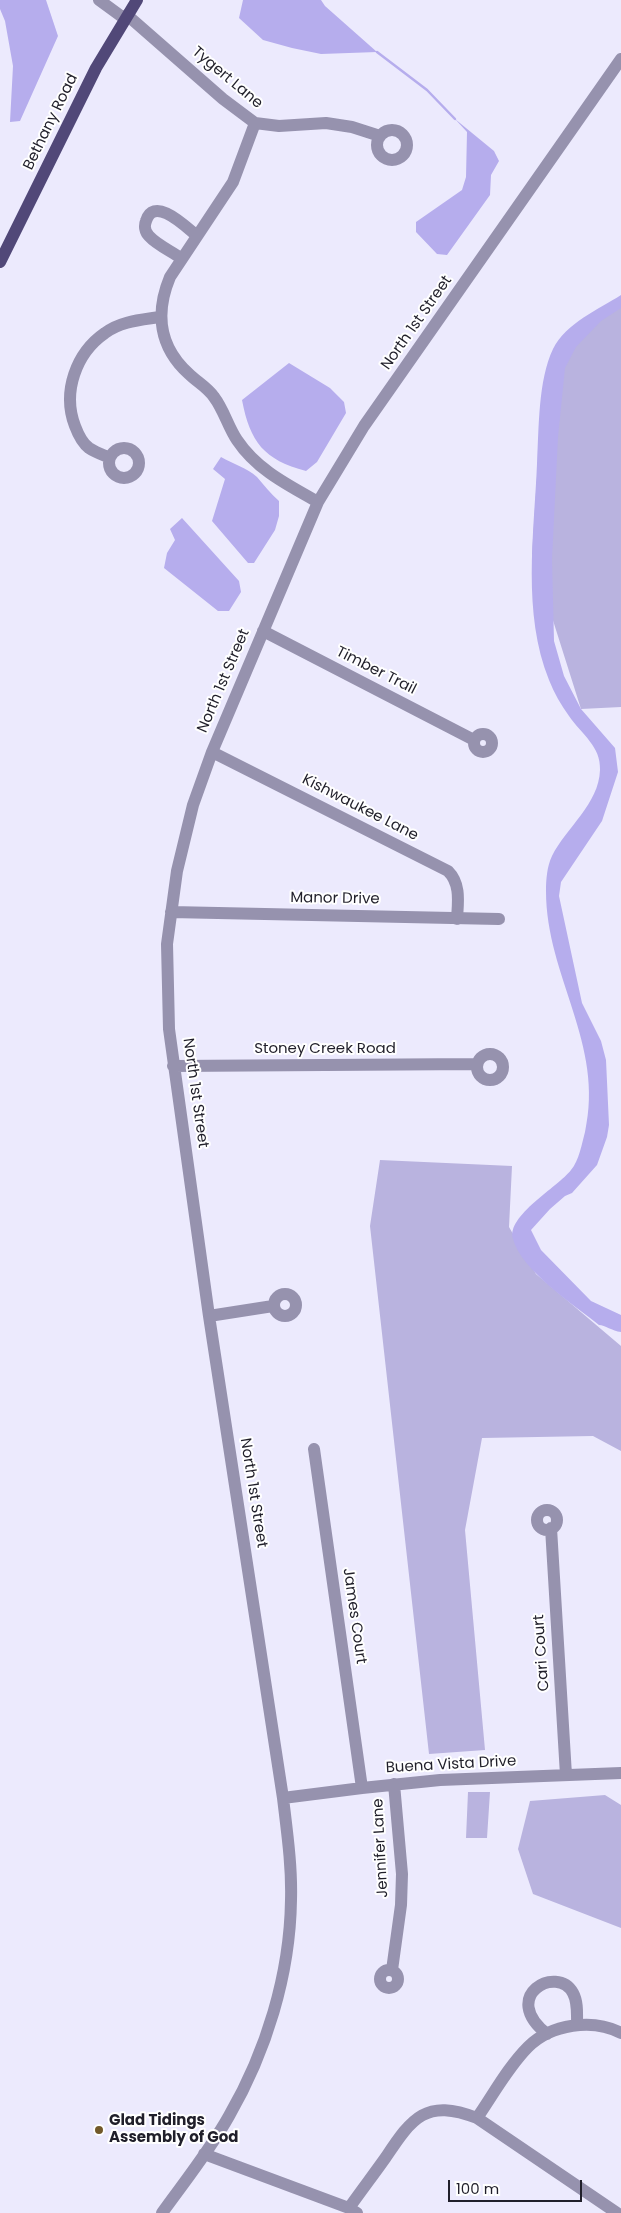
<!DOCTYPE html>
<style>
body{margin:0}
#map{position:relative;width:621px;height:2213px;overflow:hidden;background:#eceafd;font-family:Poppins,sans-serif}
canvas{display:block}
.scale{position:absolute;left:448px;top:2180px;width:134px;height:22px;box-sizing:border-box;border:2px solid #201f2a;border-top:0;padding-left:6px;font-size:15px;line-height:18px;white-space:nowrap;color:#201f2a;-webkit-text-stroke:4px #fff;paint-order:stroke}
</style>
<div id="map">
<canvas width="621" height="2213"></canvas>
<div class="scale">100 m</div>
</div>
<script>
const context = document.querySelector('canvas').getContext('2d');
context.lineJoin = 'round';
function fillPath(path, color) { context.fillStyle = color; context.fill(path, 'evenodd'); }
function stroke(path, color, width, dash) { context.strokeStyle = color; context.lineWidth = width; context.lineCap = dash ? 'butt' : 'round'; context.setLineDash(dash || []); context.stroke(path); }
function write(font, color, halo, rows, align = 'center') {
  context.font = font + ' Poppins,sans-serif'; context.lineWidth = 4; context.setLineDash([]); context.textBaseline = 'middle'; context.strokeStyle = halo; context.fillStyle = color; for (const [text, x, y, turn = 0] of rows) {
    context.save(); context.translate(x, y); context.rotate((+turn || 0) * Math.PI / 180); context.textAlign = isNaN(turn) ? turn : align; if (halo) context.strokeText(text, 0, 0); context.fillText(text, 0, 0); context.restore();
  }
}
fillPath(new Path2D(`
 M621 299V707L581 709 532 554 541 414 559 341Z
 M380 1160 512 1166 509 1227 536 1274 621 1346V1451L593 1436 482 1438 465 1530 485 1750 429 1754 370 1226Z
 M468 1792H490L487 1838H466Z
 M605 1795 621 1805V1928L533 1894 518 1849 530 1801Z`), '#b9b3df');
fillPath(new Path2D(`
 M0 0H46L58 36 20 121 10 122 13 66 5 21 0 9Z
 M243 0H321L325 6 377 52 321 54 292 48 263 40 239 18Z
 M455 119 494 151 499 161 491 175 490 195 447 255 437 254 416 232V222L462 190 466 177 467 132Z
 M621 295V308L601 321 576 347 565 368 558 437 552 559 554 641 564 676 581 709 615 748 618 772 602 821 561 882 559 896 582 1003 601 1041 606 1060 609 1125 607 1137 597 1165 572 1193 565 1196 550 1209 531 1230 541 1250 591 1301 621 1315V1332C612 1331 605 1325 599 1325 574 1305 521 1270 513 1239 506 1216 558 1187 571 1170 579 1161 582 1143 585 1132 605 1044 546 977 546 891 546 880 547 866 552 856 566 828 599 804 600 770 601 746 582 735 569 716 561 705 554 693 549 680 522 613 534 535 537 464 539 429 538 380 553 349 566 323 599 309 621 295Z
 M289 363 330 388 344 402 346 413 317 462 306 471C264 460 250 442 242 400Z
 M221 457C233 464 247 468 257 477 264 485 271 494 279 501V516L275 530 254 563H248L212 521 225 479 213 469Z
 M182 518 239 581 241 592 229 611H218L164 568 167 553 175 540 170 529Z`), '#b6aded');
stroke(new Path2D(`
 M377 52 427 90 455 119`), '#b6aded', 2.5);
stroke(new Path2D(`
 M99 0 125 19
 M127 15 223 99 255 123 279 126 326 123 352 127 380 136
 M255 123 233 182 170 277C155 313 159 347 189 374 197 382 207 387 214 397 224 410 228 427 237 440 257 470 288 485 318 502
 M377 145a15 15 0 1 1 30 0a15 15 0 1 1-30 0Z
 M181 258C171 251 157 245 149 236 145 232 144 226 146 221 154 195 186 227 196 235
 M109 463a15 15 0 1 1 30 0a15 15 0 1 1-30 0Z
 M110 458C103 455 95 452 89 448 82 443 78 434 75 426 62 392 76 353 105 333 121 321 141 320 160 317
 M263 631 474 740
 M474 743a9 9 0 1 1 18 0a9 9 0 1 1-18 0Z
 M212 752 448 871C461 884 458 902 457 919
 M171 912 499 919
 M477 1067a13 13 0 1 1 26 0a13 13 0 1 1-26 0Z
 M173 1066 477 1064
 M274 1305a11 11 0 1 1 22 0a11 11 0 1 1-22 0Z
 M209 1316 273 1306
 M314 1449 362 1788
 M537 1520a10 10 0 1 1 20 0a10 10 0 1 1-20 0Z
 M551 1528 566 1775
 M283 1798 362 1788 440 1780 621 1773
 M392 1970 401 1905 402 1874 394 1784
 M380 1979a9 9 0 1 1 18 0a9 9 0 1 1-18 0Z
 M547 2034C499 1996 557 1964 573 1993 578 2002 577 2014 577 2024
 M477 2118C493 2095 508 2067 528 2047 551 2024 593 2018 621 2033
 M204 2154 349 2208 357 2213
 M349 2208C361 2191 374 2174 386 2157 412 2118 426 2098 477 2118L617 2213
 M162 2213C185 2181 210 2150 229 2116 266 2052 290 1975 291 1900 292 1866 287 1832 283 1798L209 1316 169 1029 167 944 177 871 193 805 212 752 318 502 364 426 621 59`), '#9692ae', 12);
stroke(new Path2D(`
 M0 262 96 68 137 0`), '#514878', 12);
for (const [x, y, r, color] of [
 [99,2130,5,"#72592a"]
]) { const dot = new Path2D(); dot.arc(x, y, r, 0, 2 * Math.PI); context.fillStyle = color; context.fill(dot); stroke(dot, '#fff', 2); }
write('15px', '#201f2a', '#fff', [
 ["Tygert Lane",227,78,40],
 ["Bethany Road",51,122,-64],
 ["North 1st Street",417,323,-55],
 ["Timber Trail",376,671,27],
 ["North 1st Street",224,681,-67],
 ["Kishwaukee Lane",360,808,27],
 ["Manor Drive",335,899,1],
 ["Stoney Creek Road",325,1049],
 ["North 1st Street",195,1093,82],
 ["North 1st Street",253,1493,81],
 ["James Court",354,1616,82],
 ["Cari Court",542,1653,-94],
 ["Buena Vista Drive",451,1765,-3],
 ["Jennifer Lane",381,1848,-93]
]);
write('bold 15px', '#201f2a', '#fff', [
 ["Glad Tidings",109,2121],
 ["Assembly of God",109,2138]
], 'left');
</script>
